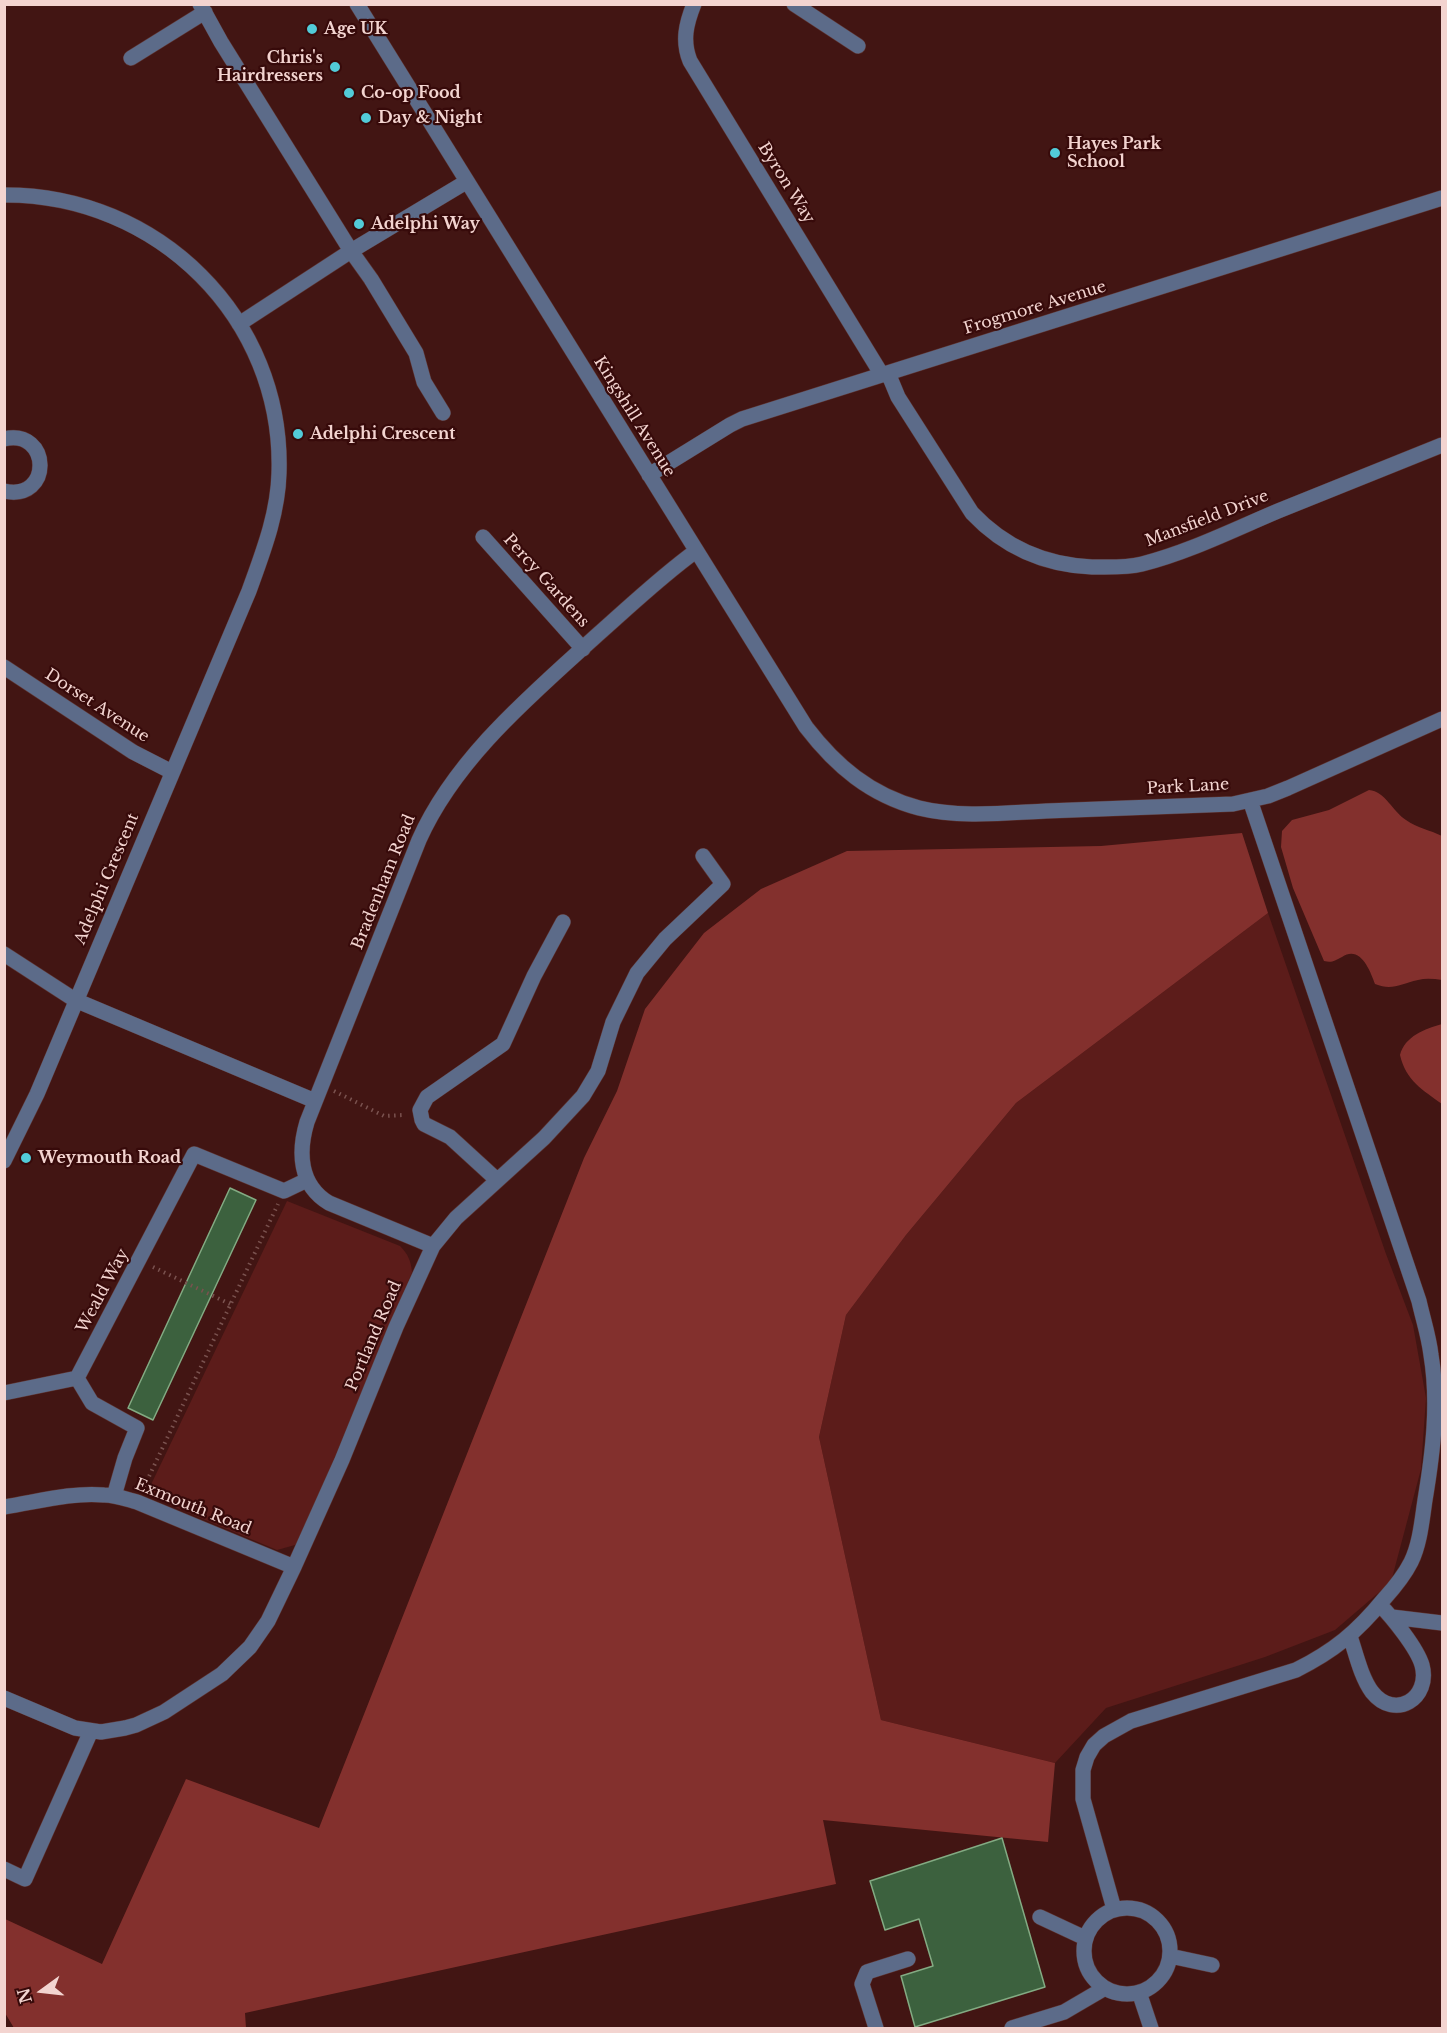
<!DOCTYPE html>
<style>
body{margin:0}
#map{position:relative;width:1447px;height:2033px;overflow:hidden;background:#421513;font-family:"Libre Baskerville",serif}
canvas{display:block}
.frame{position:absolute;inset:0;border:6px solid #f3d4d0;pointer-events:none}
.north{position:absolute;left:12px;top:1961px;width:60px;height:60px;-webkit-text-stroke:4px #370a0a;paint-order:stroke;rotate:255deg;font-size:16px;font-weight:700;line-height:24px;text-align:center;color:#f3d4d0}
.north::after{content:'';display:block;margin:auto;width:21px;height:27px;background:#f3d4d0;clip-path:polygon(50% 0,100% 100%,50% 72%,0 100%)}
</style>
<div id="map">
<canvas width="1447" height="2033"></canvas>
<div class="frame"></div>
<div class="north">N</div>
</div>
<script>
const context = document.querySelector('canvas').getContext('2d');
context.lineJoin = 'round';
function fillPath(path, color) { context.fillStyle = color; context.fill(path, 'evenodd'); }
function stroke(path, color, width, dash) { context.strokeStyle = color; context.lineWidth = width; context.lineCap = dash ? 'butt' : 'round'; context.setLineDash(dash || []); context.stroke(path); }
function write(font, color, halo, rows, align = 'center') {
  context.font = font + ' "Libre Baskerville",serif'; context.lineWidth = 4.5; context.setLineDash([]); context.textBaseline = 'middle'; context.strokeStyle = halo; context.fillStyle = color; for (const [text, x, y, turn = 0] of rows) {
    context.save(); context.translate(x, y); context.rotate((+turn || 0) * Math.PI / 180); context.textAlign = isNaN(turn) ? turn : align; if (halo) context.strokeText(text, 0, 0); context.fillText(text, 0, 0); context.restore();
  }
}
fillPath(new Path2D(`
 M1268 913 1386 1254 1413 1325 1426 1398 1421 1469 1391 1582 1335 1630 1265 1657 1106 1708 1055 1763 881 1720 819 1437 846 1315 906 1235 1016 1103Z
 M287 1201 400 1246C408 1254 411 1261 412 1272L301 1538 295 1545 277 1550 146 1495Z`), '#5c1c1a');
fillPath(new Path2D(`
 M1369 790C1385 791 1393 812 1406 820 1417 828 1430 830 1442 836V980C1434 979 1426 978 1418 980 1400 984 1392 991 1375 984 1370 970 1360 945 1342 957 1334 961 1332 963 1324 961L1293 888 1281 847 1282 831 1292 820 1329 810Z
 M1242 833 1268 913 1016 1103 906 1235 846 1315 819 1437 881 1720 1055 1763 1048 1842 823 1820 836 1884 245 2013 246 2028H14L5 2013V1919L102 1964 186 1779 319 1828 584 1158 617 1091 645 1009 704 933 761 889 847 851 1101 846Z
 M1442 1024V1104C1423 1090 1406 1081 1400 1055 1405 1036 1425 1029 1442 1024Z`), '#83302d');
const building = new Path2D(`
 M230 1188 256 1200 153 1420 128 1408Z
 M1002 1838 1045 1987 915 2027 901 1976 933 1966 919 1919 885 1930 870 1881Z`);
fillPath(building, '#3c613e');
stroke(building, '#83ab83', 1.5);
const minor = new Path2D(`
 M200 4 221 42 351 251 371 279 416 353 424 382 443 413
 M357 4 806 727C836 766 870 795 919 808 959 818 1005 813 1046 811 1108 809 1171 806 1233 804L1268 796 1288 788 1442 719
 M694 4C686 24 682 41 690 61L882 375
 M794 4 858 46
 M131 58 205 12
 M4 195C157 194 284 318 279 473 278 514 263 552 249 591L37 1094 4 1161
 M239 324 351 251 466 182
 M888 373 898 397 972 513C1005 548 1044 565 1092 567 1109 567 1126 568 1142 564 1189 552 1233 530 1278 511 1332 489 1387 467 1442 445
 M4 439C51 428 53 502 4 491
 M649 475 730 425 742 419 1442 198
 M483 537 583 649
 M4 667 133 752 172 772
 M4 954 75 1000 315 1101
 M497 1180 450 1137 424 1124 422 1120 420 1110 427 1097 503 1044 534 976 563 922
 M433 1246 329 1203C299 1185 298 1152 307 1122L419 840C455 759 530 696 595 637 628 608 660 577 696 551
 M77 1378 92 1403 137 1428 125 1458 114 1496
 M4 1393 77 1378 194 1154 284 1191 307 1180
 M4 1507C37 1502 71 1492 104 1495 115 1495 126 1499 137 1502L294 1567
 M1392 1617 1442 1623
 M1350 1636C1356 1654 1361 1677 1372 1692 1395 1721 1431 1698 1422 1665 1417 1648 1392 1617 1380 1605
 M4 1698 75 1728 101 1732 125 1728 136 1725 164 1712 222 1674 250 1647 268 1621 294 1567 342 1460 396 1327 433 1246 456 1218 544 1138 583 1096 598 1071 613 1022 637 973 665 939 723 884 703 856
 M4 1869 25 1879 91 1731
 M1084 1951a43 43 0 1 1 86 0a43 43 0 1 1-86 0Z
 M1114 1909 1083 1799V1770L1087 1757 1094 1745 1104 1736 1131 1721 1296 1670C1334 1651 1357 1632 1384 1599 1394 1588 1404 1576 1411 1562 1420 1544 1422 1520 1425 1500 1433 1452 1439 1403 1431 1355 1429 1337 1423 1319 1419 1301L1250 800
 M1040 1917 1085 1938
 M1170 1956 1212 1965
 M1139 1992 1151 2028
 M876 2028 862 1984 867 1972 908 1959
 M1012 2028 1064 2012 1105 1988`);
stroke(minor, '#5e3431', 16);
stroke(new Path2D(`
 M334 1091 384 1116 404 1115
 M153 1267 230 1304
 M144 1487 278 1204`), '#7a524f', 4, [1.5, 4.5]);
stroke(minor, '#5c6b89', 15);
for (const [x, y, r, color] of [
 [312,29,6,"#52cbd8"],
 [335,67,6,"#52cbd8"],
 [349,93,6,"#52cbd8"],
 [366,118,6,"#52cbd8"],
 [1055,153,6,"#52cbd8"],
 [359,224,6,"#52cbd8"],
 [298,434,6,"#52cbd8"],
 [26,1158,6,"#52cbd8"]
]) { const dot = new Path2D(); dot.arc(x, y, r, 0, 2 * Math.PI); context.fillStyle = color; context.fill(dot); stroke(dot, '#370a0a', 2); }
write('bold 16px', '#f3d4d0', '#370a0a', [
 ["Age UK",324,29],
 ["Chris's",323,58,"right"],
 ["Hairdressers",323,76,"right"],
 ["Co-op Food",361,93],
 ["Day & Night",378,118],
 ["Hayes Park",1067,144],
 ["School",1067,162],
 ["Adelphi Way",371,224],
 ["Adelphi Crescent",310,434],
 ["Weymouth Road",38,1158]
], 'left');
write('16px', '#f3d4d0', '#370a0a', [
 ["Byron Way",786,183,58],
 ["Frogmore Avenue",1035,308,-17],
 ["Kingshill Avenue",634,417,58],
 ["Mansfield Drive",1207,519,-21],
 ["Percy Gardens",546,581,48],
 ["Dorset Avenue",97,706,33],
 ["Park Lane",1188,787,-3],
 ["Adelphi Crescent",107,879,-67],
 ["Bradenham Road",384,882,-68],
 ["Weald Way",103,1291,-62],
 ["Portland Road",374,1336,-67],
 ["Exmouth Road",193,1507,22]
]);
</script>
